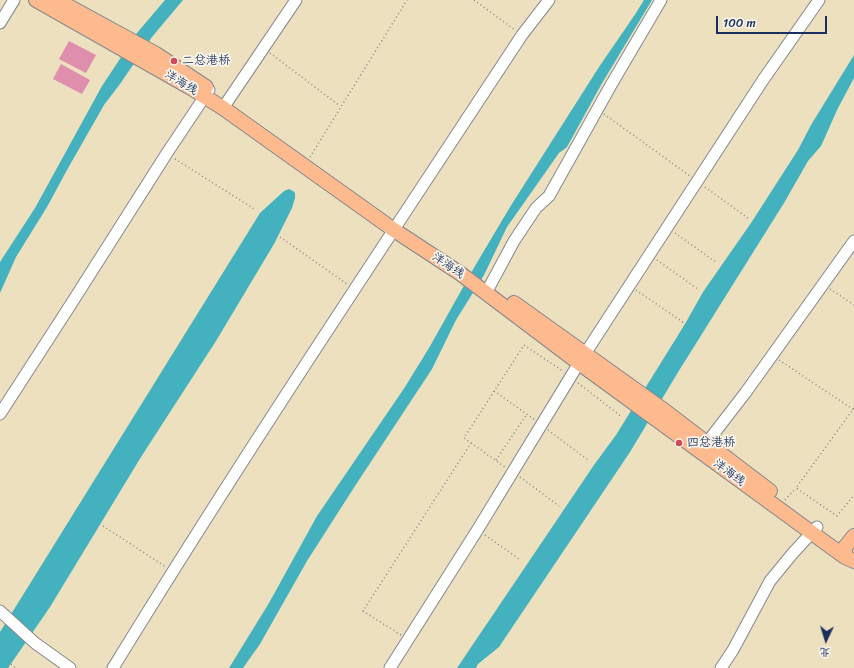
<!DOCTYPE html>
<meta charset="utf-8">
<style>
body{margin:0}
#map{position:relative;width:854px;height:668px;overflow:hidden;background:#ede0bf;font-family:Sriracha,"LXGW WenKai TC",sans-serif}
canvas{display:block}
.north{position:absolute;left:806px;top:620px;width:40px;height:40px;-webkit-text-stroke:3px #fbf7ec;paint-order:stroke;rotate:184deg;font-size:11px;font-weight:700;line-height:16px;text-align:center;color:#1b2f5e}
.north::after{content:'';display:block;margin:auto;width:14px;height:18px;background:#1b2f5e;clip-path:polygon(50% 0,100% 100%,50% 72%,0 100%)}
.scale{position:absolute;left:716px;top:16px;width:111px;height:18px;box-sizing:border-box;border:2px solid #1b2f5e;border-top:0;padding-left:5px;font-size:12px;line-height:14px;white-space:nowrap;color:#1b2f5e;-webkit-text-stroke:3px #fbf7ec;paint-order:stroke}
</style>
<div id="map">
<canvas width="854" height="668"></canvas>
<div class="north">北</div>
<div class="scale">100 m</div>
</div>
<script>
const context = document.querySelector('canvas').getContext('2d');
context.lineJoin = 'round';
function fillPath(path, color) { context.fillStyle = color; context.fill(path, 'evenodd'); }
function stroke(path, color, width, dash) { context.strokeStyle = color; context.lineWidth = width; context.lineCap = dash ? 'butt' : 'round'; context.setLineDash(dash || []); context.stroke(path); }
function write(font, color, halo, rows, align = 'center') {
  context.font = font + ' Sriracha,"LXGW WenKai TC",sans-serif'; context.lineWidth = 3.5; context.setLineDash([]); context.textBaseline = 'middle'; context.strokeStyle = halo; context.fillStyle = color; for (const [text, x, y, turn = 0] of rows) {
    context.save(); context.translate(x, y); context.rotate((+turn || 0) * Math.PI / 180); context.textAlign = isNaN(turn) ? turn : align; if (halo) context.strokeText(text, 0, 0); context.fillText(text, 0, 0); context.restore();
  }
}
fillPath(new Path2D(`
 M165 0H183L152 37 120 84 104 105 67 170 47 207 16 257 0 293V262L35 208 102 86 137 33Z
 M644 0H652L601 85 567 147 559 153 507 227 484 275 456 320 432 369 355 486 307 561 260 644 243 668H229L269 603 317 516 405 387 429 348 475 266 510 207 599 67 636 13Z
 M854 55V78L838 108 821 146 808 161 784 203 680 369 630 452 499 647 478 664 476 668H457L594 465 616 435 685 324 703 292 751 223 798 150 811 125Z
 M289 189 293 191 295 193V198L292 208 274 244 216 341 141 457 50 607 8 668H0V632L260 213 284 191Z`), '#43b2be');
fillPath(new Path2D(`
 M69 41 96 55 86 73 59 59Z
 M61 64 90 80 82 94 53 79Z`), '#df8eac');
const minor = new Path2D(`
 M0 23 14 0
 M223 108 296 0
 M486 293 514 241 536 208 549 196 611 85 661 0
 M0 414 73 301 167 153 209 90
 M702 449 746 392 854 241
 M0 611 35 643 70 668
 M113 668C244 454 384 245 522 35L549 0
 M390 668 478 529 579 363 763 80 819 0
 M721 668 733 650 770 581 793 553 817 527`);
const major = new Path2D(`
 M36 0 191 88 223 108 394 230 461 274 579 363 845 557 854 561
 M57 0 156 54 206 87
 M514 303 665 411 770 491
 M845 557V547L854 536`);
stroke(minor, '#84888e', 13);
stroke(major, '#84888e', 16);
stroke(new Path2D(`
 M474 0 515 30
 M270 53 340 106
 M604 114 690 176
 M310 157 407 0
 M175 159 256 210
 M705 187 748 218
 M675 233 717 263
 M280 237 347 284
 M657 260 699 290
 M830 289 854 305
 M636 290 684 323
 M779 360 854 410
 M578 383 622 417
 M494 391 535 420
 M854 408 796 488 837 516 854 495
 M548 430 588 460
 M471 443 505 467
 M496 460 527 414
 M520 477 559 506
 M785 500 796 488
 M103 526 166 567
 M485 535 519 559
 M401 635 363 611 471 443 464 438 524 345 564 372
 M11 664 16 668`), '#84888e', 1.5, [1, 3]);
stroke(minor, '#fff', 11);
stroke(major, '#fcba8e', 14);
for (const [x, y, r, color] of [
 [174,61,4,"#d1495b"],
 [679,443,4,"#d1495b"]
]) { const dot = new Path2D(); dot.arc(x, y, r, 0, 2 * Math.PI); context.fillStyle = color; context.fill(dot); stroke(dot, '#fbf7ec', 1.5); }
write('12px', '#1b2f5e', '#fbf7ec', [
 ["二总港桥",182,61],
 ["四总港桥",687,443]
], 'left');
write('12px', '#1b2f5e', '#fbf7ec', [
 ["洋海线",181,83,31],
 ["洋海线",448,266,34],
 ["洋海线",729,473,36]
]);
</script>
